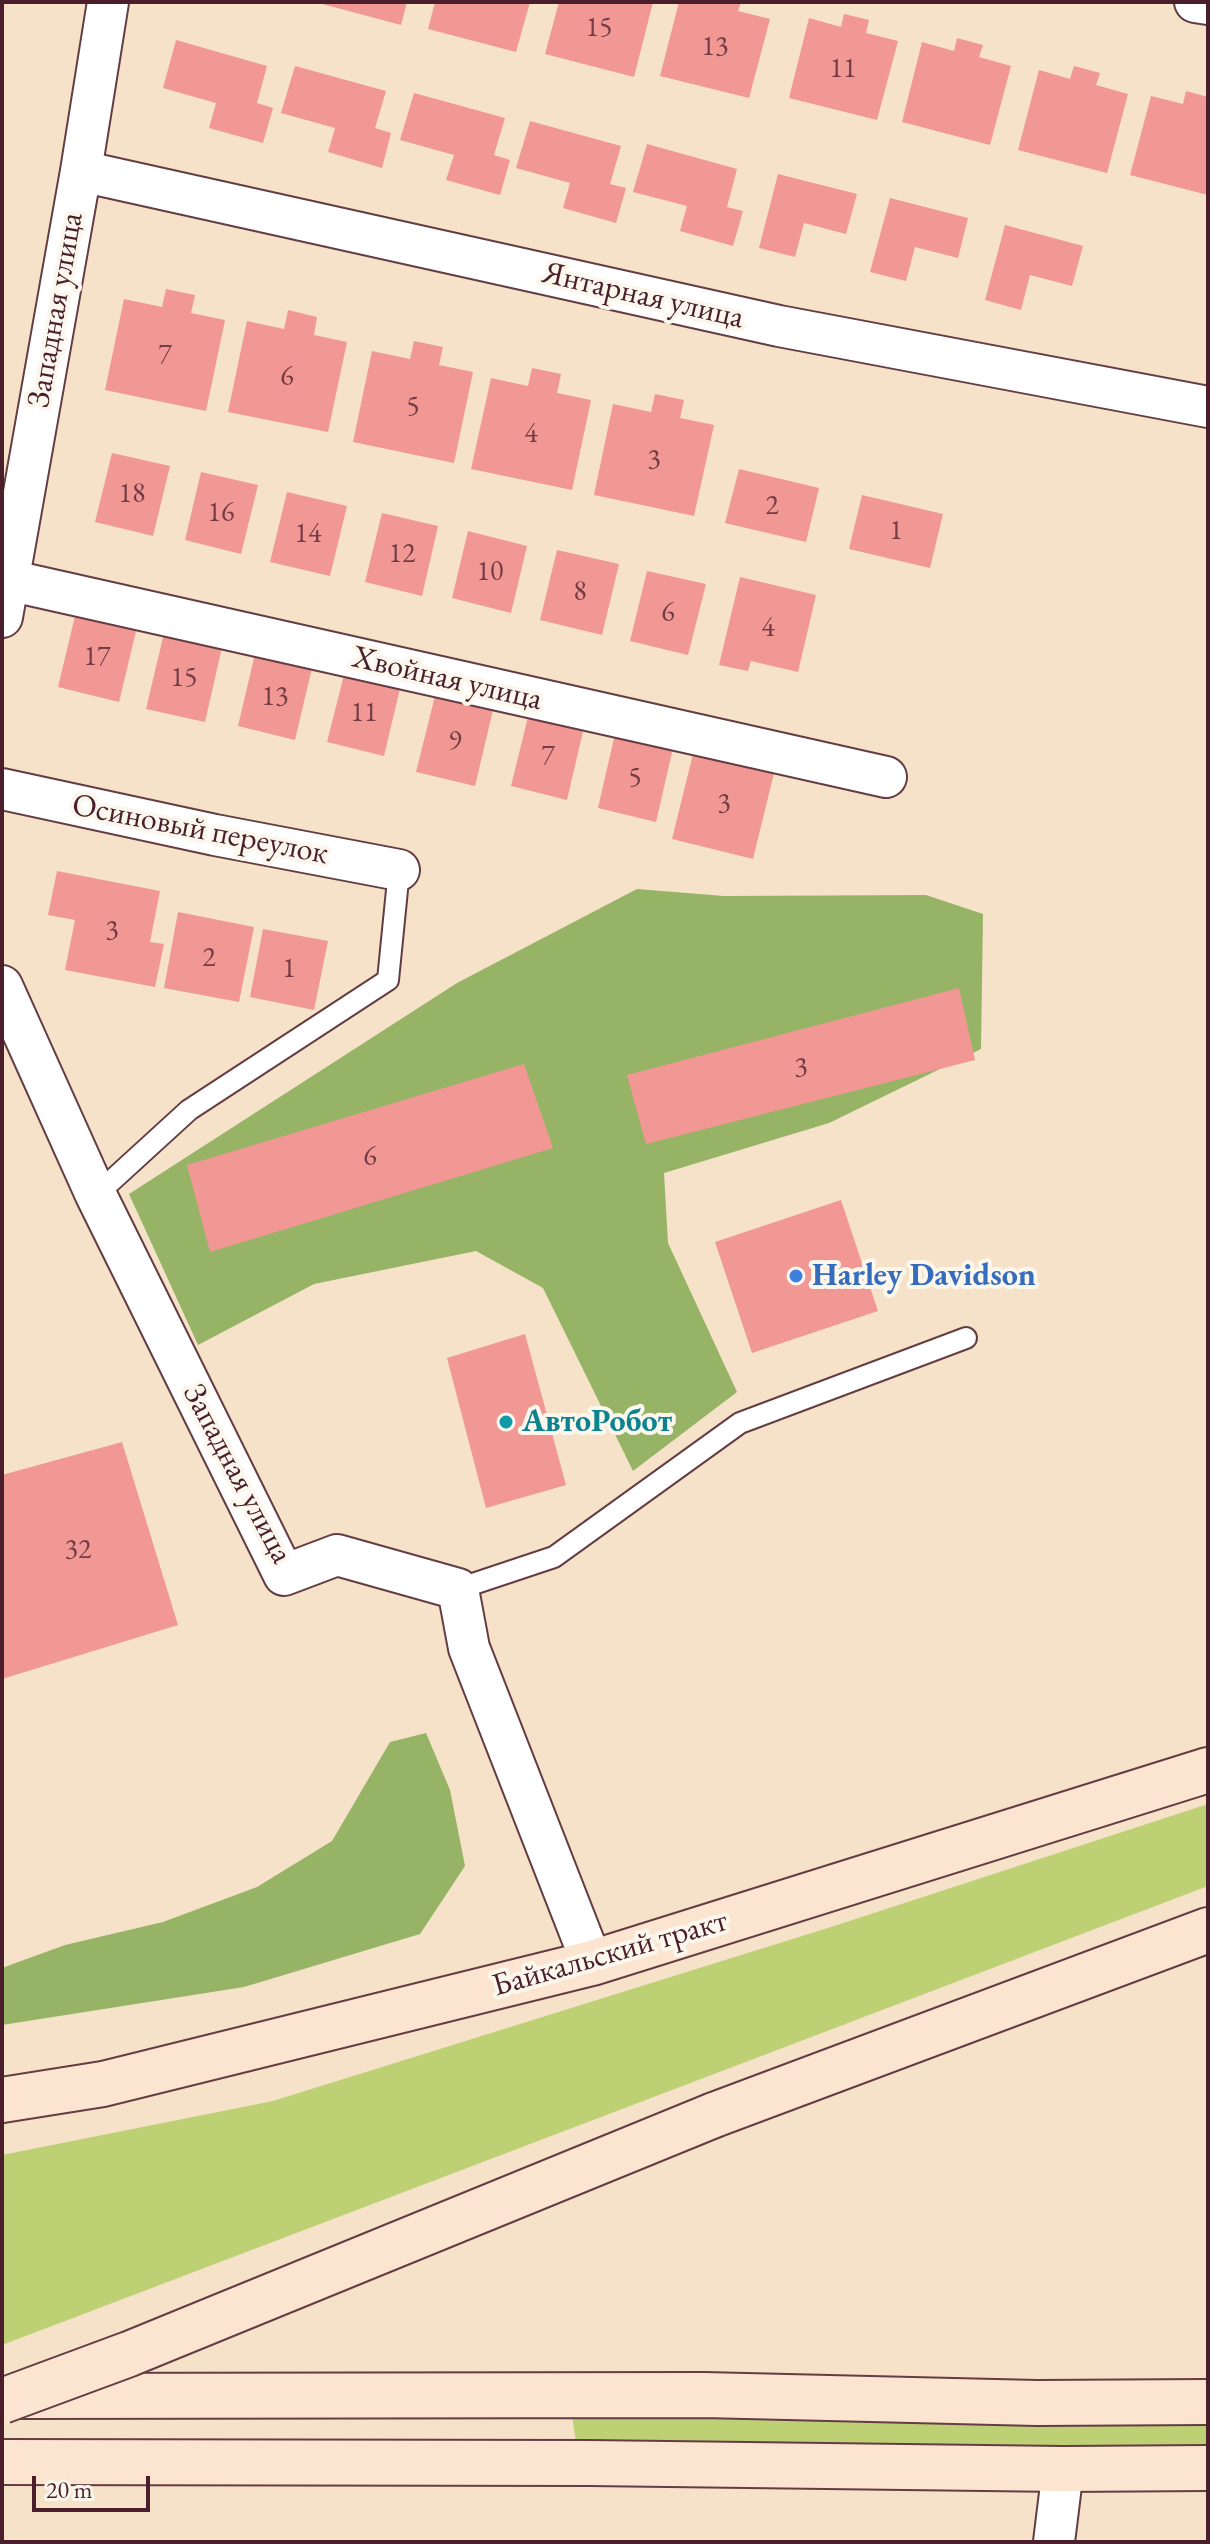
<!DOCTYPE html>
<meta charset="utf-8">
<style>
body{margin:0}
#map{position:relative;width:1210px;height:2544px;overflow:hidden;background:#f5e2c9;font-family:"EB Garamond",serif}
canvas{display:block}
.frame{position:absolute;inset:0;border:4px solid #4a1f2b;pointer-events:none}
.scale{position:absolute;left:32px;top:2476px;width:118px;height:36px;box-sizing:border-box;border:4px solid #4a1f2b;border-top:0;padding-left:10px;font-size:24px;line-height:28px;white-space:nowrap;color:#4a1f2b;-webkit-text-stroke:6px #fbf7ec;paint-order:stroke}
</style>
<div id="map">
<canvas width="1210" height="2544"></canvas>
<div class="frame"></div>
<div class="scale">20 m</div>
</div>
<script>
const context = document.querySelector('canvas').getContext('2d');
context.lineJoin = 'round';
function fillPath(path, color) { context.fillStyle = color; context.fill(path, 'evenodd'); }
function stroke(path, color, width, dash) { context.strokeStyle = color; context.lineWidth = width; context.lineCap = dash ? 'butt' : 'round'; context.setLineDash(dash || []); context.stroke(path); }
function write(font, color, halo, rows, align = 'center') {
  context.font = font + ' "EB Garamond",serif'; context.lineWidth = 8; context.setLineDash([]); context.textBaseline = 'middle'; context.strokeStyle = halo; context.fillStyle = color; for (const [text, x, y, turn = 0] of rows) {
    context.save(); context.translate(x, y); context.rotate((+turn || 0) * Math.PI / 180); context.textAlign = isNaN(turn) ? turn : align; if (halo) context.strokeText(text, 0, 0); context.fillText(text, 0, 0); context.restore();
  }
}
fillPath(new Path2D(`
 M1208 1804V1886L2 2345V2155L273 2101 831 1927Z
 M1208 2412V2447L576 2443 572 2416Z`), '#bdd174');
fillPath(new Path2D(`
 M637 889 724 896 926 895 983 914 981 1049 829 1123 664 1173 668 1243 737 1392 633 1471 543 1288 476 1251 314 1284 198 1345 129 1194 457 983Z
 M426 1733 450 1790 465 1866 420 1934 244 1987 2 2025V1968L65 1945 163 1922 257 1887 332 1841 390 1742Z`), '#96b366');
fillPath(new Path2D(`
 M315 2H407L401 25Z
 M435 2H530L516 52 428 29Z
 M559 2H653L634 77 545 54Z
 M679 2 712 4 713 2H741L738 11 770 19 749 98 660 76Z
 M844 14 869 20 866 33 898 41 877 120 789 98 809 18 841 27Z
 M957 38 983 45 979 57 1011 66 990 145 902 122 922 42 954 51Z
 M176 40 267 66 257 103 273 108 263 143 209 128 216 103 163 88Z
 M295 66 386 91 375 128 391 133 382 168 328 152 335 128 281 113Z
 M1074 66 1100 73 1096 85 1128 94 1107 173 1018 150 1039 70 1070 79Z
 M1186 91 1208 97V195L1130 175 1151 96 1183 104Z
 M414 93 505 118 494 155 510 160 500 195 446 180 454 155 400 140Z
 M530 121 621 146 610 184 626 188 616 223 563 208 570 183 516 168Z
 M647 144 737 169 727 207 743 211 733 246 680 231 687 206 633 192Z
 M778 174 857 194 846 234 804 223 795 257 759 248Z
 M890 198 968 218 958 258 915 247 906 281 870 272Z
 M1005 225 1083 246 1072 286 1030 275 1021 310 985 300Z
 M166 289 195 295 191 313 225 320 206 411 105 390 124 299 162 307Z
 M288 310 317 317 314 335 347 342 328 432 228 412 247 321 284 329Z
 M414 341 443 347 439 365 473 372 454 463 353 442 372 351 410 359Z
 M532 368 561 374 557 393 591 400 572 490 471 469 491 378 528 386Z
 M655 394 684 400 680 418 714 425 694 516 594 495 613 404 651 412Z
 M112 453 170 466 153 536 95 522Z
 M739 469 819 488 806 542 725 523Z
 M201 472 258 485 241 554 185 540Z
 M287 492 347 506 330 576 270 562Z
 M862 495 943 514 930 568 849 549Z
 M382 513 438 526 422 596 365 582Z
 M468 531 527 546 511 613 452 598Z
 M557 550 619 564 602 635 540 620Z
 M647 571 706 584 688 655 630 641Z
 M740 577 816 595 798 672 751 661 748 671 719 665Z
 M76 612 137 627 119 702 58 687Z
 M164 633 222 647 205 722 146 709Z
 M255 654 312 668 295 740 238 726Z
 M345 671 401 684 384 756 327 742Z
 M435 696 493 710 475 786 416 772Z
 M529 713 584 727 567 800 511 786Z
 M615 734 673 748 656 822 598 808Z
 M694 750 775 769 753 859 672 839Z
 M57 871 160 891 150 942 164 944 155 987 65 970 75 920 48 915Z
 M178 912 254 927 239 1002 164 988Z
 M263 929 328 941 314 1010 250 997Z
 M959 988 975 1060 646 1144 627 1075Z
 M524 1064 553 1148 210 1252 187 1165Z
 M841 1200 878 1311 752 1353 715 1242Z
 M525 1334 566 1485 486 1508 447 1358Z
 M122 1442 178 1625 2 1679V1475Z`), '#f29894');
const service = new Path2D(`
 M96 1195 189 1110 388 980 399 870
 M458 1589 554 1557 740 1423 966 1338`);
const minor = new Path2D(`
 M1195 2 1208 4
 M81 171 779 326 1208 407
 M8 580 886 777
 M2 617 81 171 108 2
 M2 789 215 835 399 870
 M2 986 96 1195 284 1575 337 1555 458 1589 469 1648 592 1963
 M1054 2542 1063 2469`);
const secondary = new Path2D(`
 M2 2100 103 2084 592 1963 1208 1770
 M714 2115 1208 1930
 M20 2396 704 2395 1037 2403 1208 2402
 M2 2462 589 2463 1063 2469 1208 2468`);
stroke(service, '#643c43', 24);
stroke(minor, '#643c43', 44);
stroke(secondary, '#643c43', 48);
stroke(service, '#fff', 20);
stroke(minor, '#fff', 40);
stroke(secondary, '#fce5d0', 44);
const secondaryBridge = new Path2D(`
 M2 2401 129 2354 714 2115`);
stroke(secondaryBridge, '#643c43', 48, []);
stroke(secondaryBridge, '#fce5d0', 44);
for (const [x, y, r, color] of [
 [796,1276,8,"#3f7fe0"],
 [506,1422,8,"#0f9aa8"]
]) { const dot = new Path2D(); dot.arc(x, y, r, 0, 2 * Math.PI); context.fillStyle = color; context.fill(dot); stroke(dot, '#fbf7ec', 3); }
write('28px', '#743d45', null, [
 ["15",599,28],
 ["13",715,47],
 ["11",843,69],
 ["7",165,355],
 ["6",287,377],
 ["5",413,407],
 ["4",531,434],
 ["3",654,460],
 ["18",132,494],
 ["2",772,506],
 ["16",221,513],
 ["1",896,531],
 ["14",308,534],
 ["12",402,554],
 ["10",490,572],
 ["8",580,592],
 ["6",668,613],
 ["4",768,628],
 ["17",97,657],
 ["15",184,678],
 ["13",275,697],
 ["11",364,713],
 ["9",455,741],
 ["7",548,756],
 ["5",635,778],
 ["3",724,804],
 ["3",112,931],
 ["2",209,958],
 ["1",289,969],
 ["3",801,1068],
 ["6",370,1157],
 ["32",78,1550]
]);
write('32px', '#4a1f2b', '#fbf7ec', [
 ["Янтарная улица",643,296,13],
 ["Западная улица",56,310,-80],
 ["Хвойная улица",447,679,13],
 ["Осиновый переулок",200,830,11],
 ["Западная улица",237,1474,62],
 ["Байкальский тракт",610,1954,-16]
]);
write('bold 32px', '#366cbe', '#fbf7ec', [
 ["Harley Davidson",812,1276]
], 'left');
write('bold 32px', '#0d838f', '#fbf7ec', [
 ["АвтоРобот",522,1422]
], 'left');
</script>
